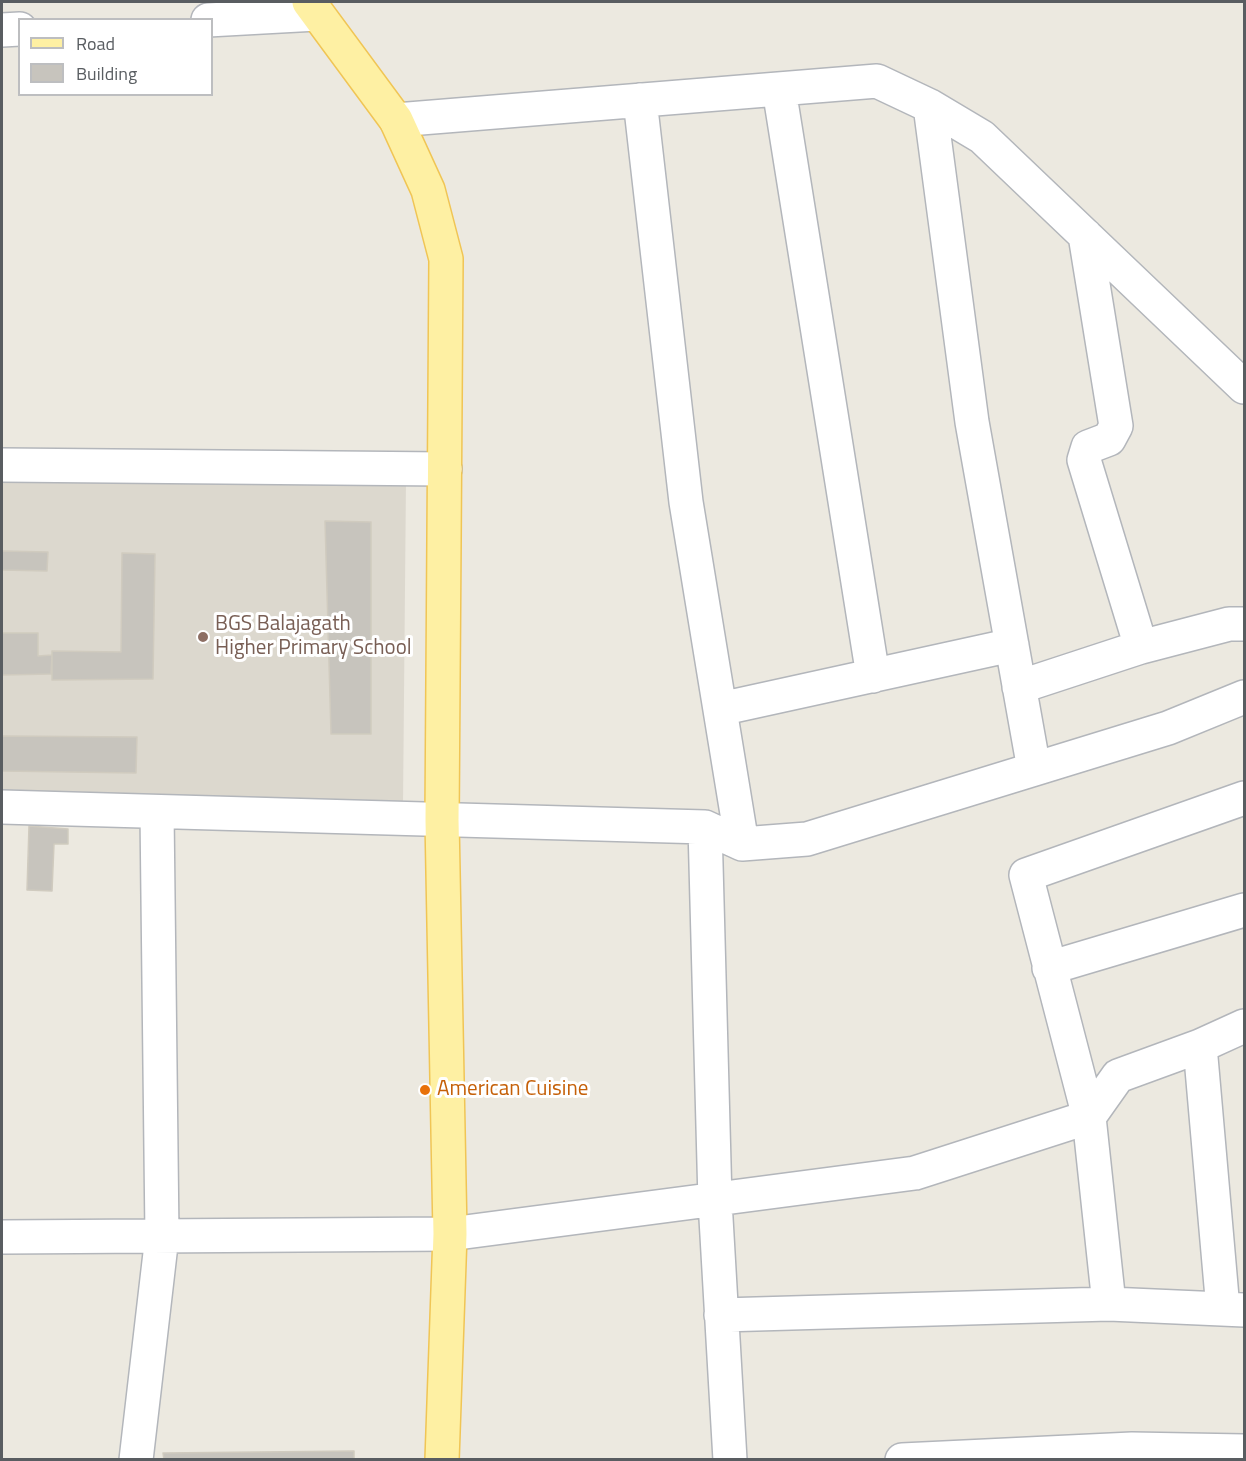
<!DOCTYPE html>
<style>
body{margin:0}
#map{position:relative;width:1246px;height:1461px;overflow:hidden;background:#ece9e0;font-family:"Titillium Web",sans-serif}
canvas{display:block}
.frame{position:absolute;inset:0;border:3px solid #595d61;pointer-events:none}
.legend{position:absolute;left:18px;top:18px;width:195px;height:78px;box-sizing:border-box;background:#fff;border:2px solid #bdbec0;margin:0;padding:8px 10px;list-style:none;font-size:18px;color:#595d61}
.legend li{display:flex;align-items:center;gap:12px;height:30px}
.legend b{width:30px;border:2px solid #bdbec0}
</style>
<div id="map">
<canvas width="1246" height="1461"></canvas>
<div class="frame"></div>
<ul class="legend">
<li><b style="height:8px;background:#fef0a3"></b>Road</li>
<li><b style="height:16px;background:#c7c4bd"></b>Building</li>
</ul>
</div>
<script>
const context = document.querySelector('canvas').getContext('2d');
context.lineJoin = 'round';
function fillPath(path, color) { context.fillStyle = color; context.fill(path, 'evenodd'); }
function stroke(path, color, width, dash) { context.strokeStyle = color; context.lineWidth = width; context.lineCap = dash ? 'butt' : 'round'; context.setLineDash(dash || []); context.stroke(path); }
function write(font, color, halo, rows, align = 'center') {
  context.font = font + ' "Titillium Web",sans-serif'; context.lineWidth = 6; context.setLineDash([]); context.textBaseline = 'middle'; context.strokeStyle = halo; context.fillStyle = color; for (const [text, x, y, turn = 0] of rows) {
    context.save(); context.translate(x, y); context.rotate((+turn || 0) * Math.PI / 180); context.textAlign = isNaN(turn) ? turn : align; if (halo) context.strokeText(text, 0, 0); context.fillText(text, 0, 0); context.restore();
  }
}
fillPath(new Path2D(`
 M2 473 406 480 403 805 2 794Z`), '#dcd8ce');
const building = new Path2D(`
 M325 521 371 522V734H331Z
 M2 551 48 552 47 571 2 570Z
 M122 553 155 554 153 679 52 680V651L121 652Z
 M2 633H38V656L52 655 51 674 2 675Z
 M2 736 137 737 136 773 2 771Z
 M29 826 68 829V844H54L52 891 27 890Z
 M354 1451V1460H164L163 1453Z`);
fillPath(building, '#c7c4bd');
stroke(building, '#d0cbbf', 1.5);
const minor = new Path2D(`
 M208 20 317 14
 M2 30 20 29
 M779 89 873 676
 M640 100 686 502 742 844
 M930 106 972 422 1034 769
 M396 120 877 81 930 106 982 137 1244 387
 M1085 235 1116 426 1109 439 1088 447 1084 460 1141 647
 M2 465 445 469
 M1019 687 1141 647 1229 624H1244
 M720 709 1012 645
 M2 807 705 827 742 844 807 839 1168 728 1244 697
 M705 827 715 1201 730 1460
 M1049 968 1244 910
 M1200 1046 1223 1309
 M2 1237 450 1234 915 1173 1089 1117 1118 1076 1200 1046 1244 1026
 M1109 1304 1089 1117 1026 875 1244 798
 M721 1315 1109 1304 1244 1310
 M136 1460 162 1236 157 812
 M902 1460 1132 1449 1244 1451`);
const major = new Path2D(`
 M309 2 396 120 428 190 446 259 442 820 450 1234 442 1460`);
stroke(minor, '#b3b6bb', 36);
stroke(major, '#f0c555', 36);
stroke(minor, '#fff', 33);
stroke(major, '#fef0a3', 33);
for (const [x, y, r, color] of [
 [203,637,6,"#8d6e63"],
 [425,1090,6,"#e8710a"]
]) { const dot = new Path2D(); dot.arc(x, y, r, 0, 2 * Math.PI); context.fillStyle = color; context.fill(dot); stroke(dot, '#fff', 2); }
write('21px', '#785e54', '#fff', [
 ["BGS Balajagath",215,625],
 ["Higher Primary School",215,649]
], 'left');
write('21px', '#c56008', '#fff', [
 ["American Cuisine",437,1090]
], 'left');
</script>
